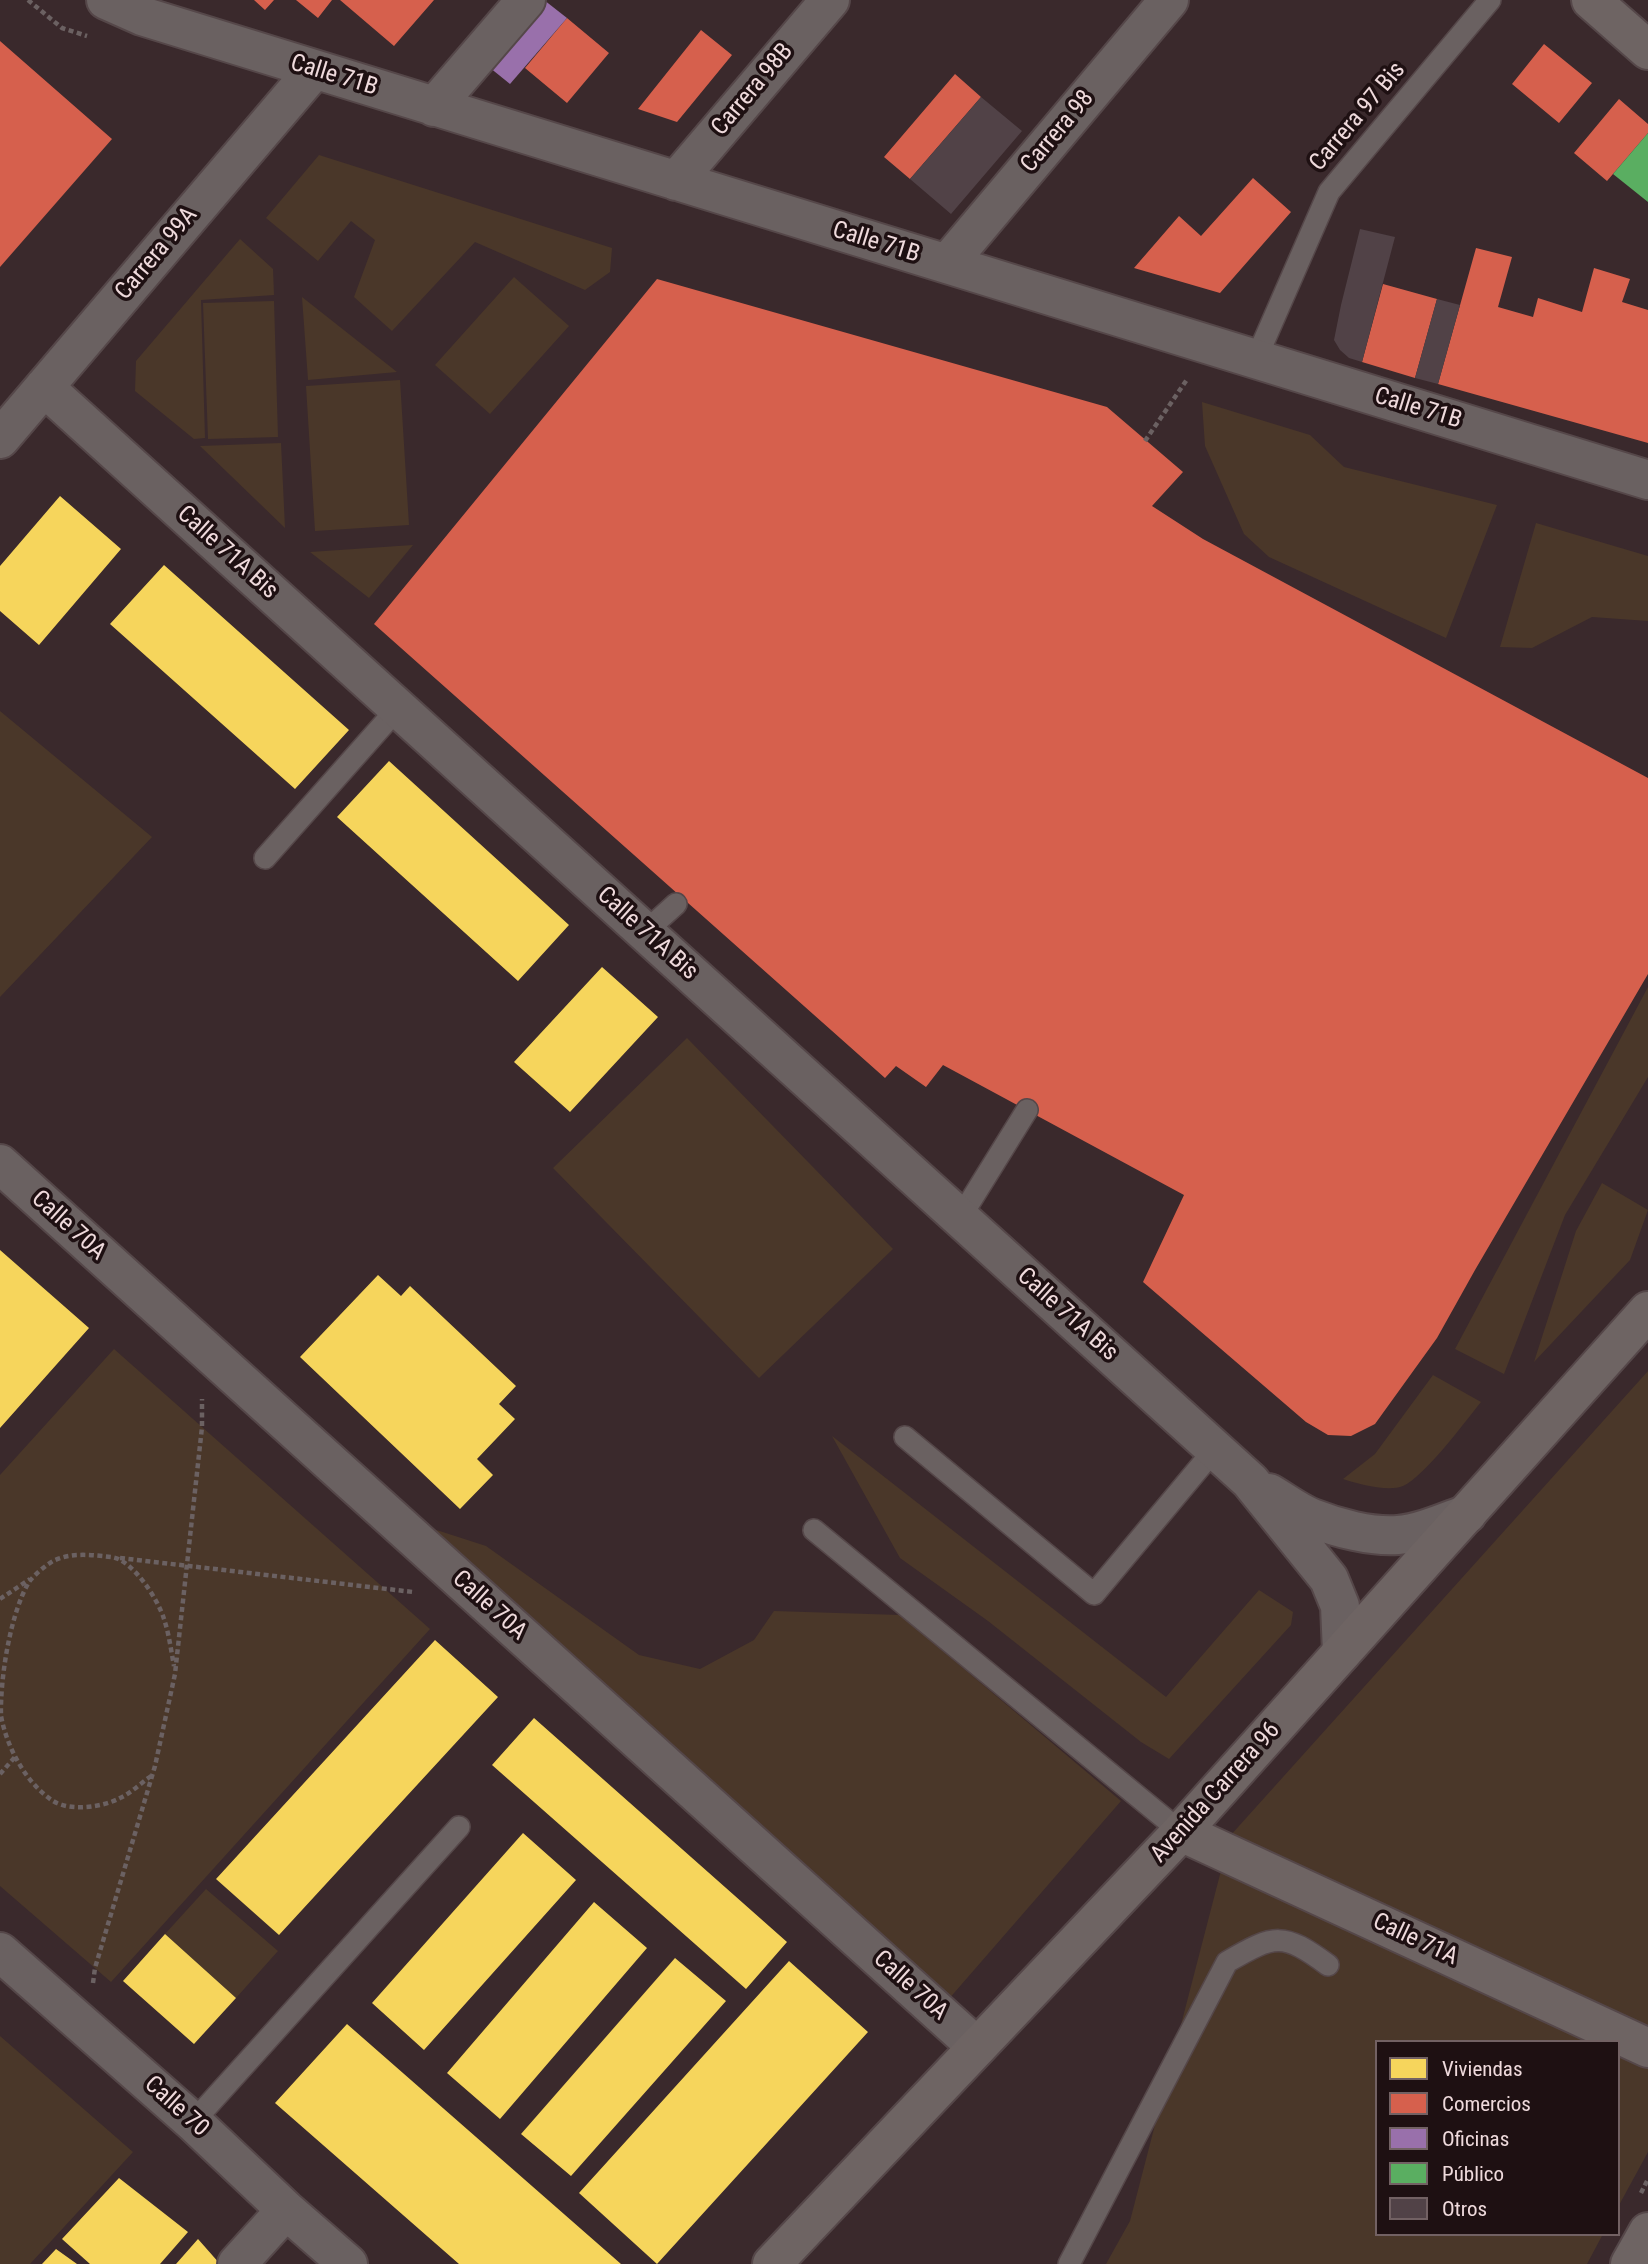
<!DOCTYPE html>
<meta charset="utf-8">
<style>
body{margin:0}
#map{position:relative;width:1648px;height:2264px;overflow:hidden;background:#3a292c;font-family:"Roboto Condensed",sans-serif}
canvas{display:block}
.legend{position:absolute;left:1375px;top:2040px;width:245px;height:196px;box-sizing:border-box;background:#1e1012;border:2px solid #726163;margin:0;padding:9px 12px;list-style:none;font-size:21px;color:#efdadc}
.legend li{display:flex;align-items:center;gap:14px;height:35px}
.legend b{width:35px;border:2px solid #726163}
</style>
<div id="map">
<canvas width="1648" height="2264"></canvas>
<ul class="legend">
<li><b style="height:19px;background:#f6d55c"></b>Viviendas</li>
<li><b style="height:19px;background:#d6604d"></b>Comercios</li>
<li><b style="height:19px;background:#9970ab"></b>Oficinas</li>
<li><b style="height:19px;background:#5aae61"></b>Público</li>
<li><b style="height:19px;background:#514247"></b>Otros</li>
</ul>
</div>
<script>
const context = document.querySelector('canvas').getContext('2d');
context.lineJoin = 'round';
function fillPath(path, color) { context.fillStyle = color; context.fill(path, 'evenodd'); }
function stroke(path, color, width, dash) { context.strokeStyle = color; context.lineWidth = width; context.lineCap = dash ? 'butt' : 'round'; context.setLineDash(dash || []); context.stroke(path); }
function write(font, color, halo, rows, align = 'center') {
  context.font = font + ' "Roboto Condensed",sans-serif'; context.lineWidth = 7; context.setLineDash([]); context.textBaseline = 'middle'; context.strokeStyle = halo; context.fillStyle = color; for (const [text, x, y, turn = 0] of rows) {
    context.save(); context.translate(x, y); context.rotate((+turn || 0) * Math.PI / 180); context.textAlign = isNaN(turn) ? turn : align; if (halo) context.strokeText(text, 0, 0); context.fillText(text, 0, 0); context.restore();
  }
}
fillPath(new Path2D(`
 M319 155 612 248 610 272 585 290 475 242 392 331 354 297 375 240 351 221 318 261 266 218Z
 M240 239 273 269 274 295 201 300 205 438 194 439 135 391 136 361Z
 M514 277 569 326 490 414 435 365Z
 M302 297 397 372 308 380Z
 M274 301 278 437 208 439 203 303Z
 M400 380 409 525 315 531 306 386Z
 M1202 402 1310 435 1344 467 1497 505 1446 638 1269 557 1244 534 1205 446Z
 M281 443 285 528 200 446Z
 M1536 523 1648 556V621L1592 617 1532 648 1500 647Z
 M413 545 369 598 310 552Z
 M0 711 152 837 0 997Z
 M1648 987V1077L1565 1215 1504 1374 1455 1349Z
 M687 1038 893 1249 759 1378 553 1168Z
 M1602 1183 1648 1210 1630 1260 1534 1362 1576 1231Z
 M114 1349 430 1629 111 1982 0 1886V1475Z
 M1648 1371V2152L1618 2207V2042H1377V2234H1603L1587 2264H1106L1130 2221 1230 1836Z
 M1433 1375 1481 1402C1464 1423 1425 1476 1403 1486 1388 1492 1358 1484 1343 1479L1375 1454Z
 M832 1436 1166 1697 1259 1590 1293 1612 1291 1625 1169 1759 1141 1742 988 1621 900 1558Z
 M421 1525 486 1546 639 1655 700 1669 754 1640 774 1611 900 1615 1121 1801 941 2008Z
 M206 1889 278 1951 236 1998 165 1934Z
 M0 2036 133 2152 30 2264H0Z`), '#4a3729');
fillPath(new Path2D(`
 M60 496 121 549 39 645 0 611V566Z
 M164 565 349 730 295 789 110 624Z
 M389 761 569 925 518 981 337 817Z
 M602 967 658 1017 570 1112 514 1062Z
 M0 1250 89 1328 0 1428Z
 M378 1275 401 1296 410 1286 516 1386 499 1404 515 1419 477 1459 493 1475 460 1509 300 1357Z
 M435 1640 498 1697 279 1935 216 1879Z
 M534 1718 787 1942 746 1989 492 1765Z
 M523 1833 576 1880 424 2050 372 2003Z
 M594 1902 647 1948 500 2119 447 2073Z
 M165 1934 236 1998 194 2044 123 1981Z
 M675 1958 726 2001 571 2176 521 2134Z
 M789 1961 868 2032 657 2264 579 2193Z
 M347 2024 621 2264H459L275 2103Z
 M119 2178 188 2232 160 2264H90L62 2239Z
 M198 2239 220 2264H176Z
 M56 2249 77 2264H42Z`), '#f6d55c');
fillPath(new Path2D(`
 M254 0H274L265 10Z
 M296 0H332L318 18Z
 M340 0H434L394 46Z
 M567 18 609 53 567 103 525 68Z
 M701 30 732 55 677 122 638 109Z
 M0 41 112 139 0 267Z
 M1544 44 1592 83 1559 123 1512 84Z
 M955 74 981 97 910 179 884 157Z
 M1619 99 1648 124V133L1607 181 1574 153Z
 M1253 178 1291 212 1220 293 1134 268 1179 216 1201 236Z
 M1476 248 1512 257 1498 307 1533 317 1538 298 1582 312 1594 268 1630 279 1622 302 1648 310V443L1438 384Z
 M657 279 1107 407 1183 472 1152 506 1203 539 1648 778V974L1475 1270 1437 1338 1375 1424 1351 1436 1328 1435 1306 1422 1143 1282 1184 1195 943 1065 926 1087 896 1066 885 1078 374 624Z
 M1383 284 1437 299 1415 378 1362 362Z`), '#d6604d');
fillPath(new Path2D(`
 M544 0 567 18 510 84 484 63Z`), '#9970ab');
fillPath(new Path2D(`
 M1648 133V202L1613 174Z`), '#5aae61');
fillPath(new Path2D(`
 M981 97 1022 131 951 214 910 179Z
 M1360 229 1395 237 1362 362 1349 358 1340 350 1334 340 1341 305Z
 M1437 299 1460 305 1438 384 1415 378Z`), '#514247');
const service = new Path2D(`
 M1256 359 1329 192 1490 0
 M265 858 398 708
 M645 932 676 904
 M960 1218 1027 1110
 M905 1437 1094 1594 1215 1449
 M814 1530 1181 1832
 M193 2122 459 1827
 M1069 2264 1227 1962C1275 1934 1283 1932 1328 1965`);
const minor = new Path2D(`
 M106 0 142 16 1648 480
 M434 107 526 0
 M676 181 830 0
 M947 264 1169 0
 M44 387 1250 1481 1329 1579 1340 1606 1342 1652
 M0 439 314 70
 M0 1164 977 2047
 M1269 1493C1283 1501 1297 1512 1312 1518 1337 1528 1371 1537 1398 1535 1421 1533 1445 1522 1467 1514
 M0 1952 193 2122 286 2210 348 2264
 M237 2264 286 2210`);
const secondary = new Path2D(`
 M1591 0 1648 50
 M1181 1832 1648 2048
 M772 2264 1181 1832 1648 1311
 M1630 2264 1648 2232`);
stroke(service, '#554749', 24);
stroke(minor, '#554749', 42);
stroke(secondary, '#554749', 42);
stroke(new Path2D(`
 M28 0 62 28 87 36
 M1145 441 1188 378
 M120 1558 413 1592
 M0 1599 30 1579
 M0 1774 15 1757
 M151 1776C141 1783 131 1793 120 1798 103 1807 71 1812 53 1801 26 1783 7 1748 1 1716 0 1679 10 1614 29 1582 34 1575 46 1565 53 1561 71 1552 92 1555 111 1557 132 1559 158 1599 164 1619 169 1634 171 1650 174 1666
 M93 1983 95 1968 155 1766 175 1674 202 1427V1399
 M1641 2193 1648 2179`), '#6b6162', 4.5, [5, 3.5]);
stroke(service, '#6a6161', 21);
stroke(minor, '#6a6161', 38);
stroke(secondary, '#6e6463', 38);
write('24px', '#efdadc', '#1e1012', [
 ["Calle 71B",334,76,17],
 ["Carrera 98B",753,90,-50],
 ["Carrera 97 Bis",1358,117,-50],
 ["Carrera 98",1058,132,-50],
 ["Calle 71B",876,243,17],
 ["Carrera 99A",157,254,-50],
 ["Calle 71B",1418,409,17],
 ["Calle 71A Bis",227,553,42],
 ["Calle 71A Bis",647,934,42],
 ["Calle 70A",68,1226,42],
 ["Calle 71A Bis",1067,1315,42],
 ["Calle 70A",489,1606,42],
 ["Avenida Carrera 96",1216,1793,-48],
 ["Calle 71A",1415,1940,25],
 ["Calle 70A",910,1986,42],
 ["Calle 70",176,2107,42]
]);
</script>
